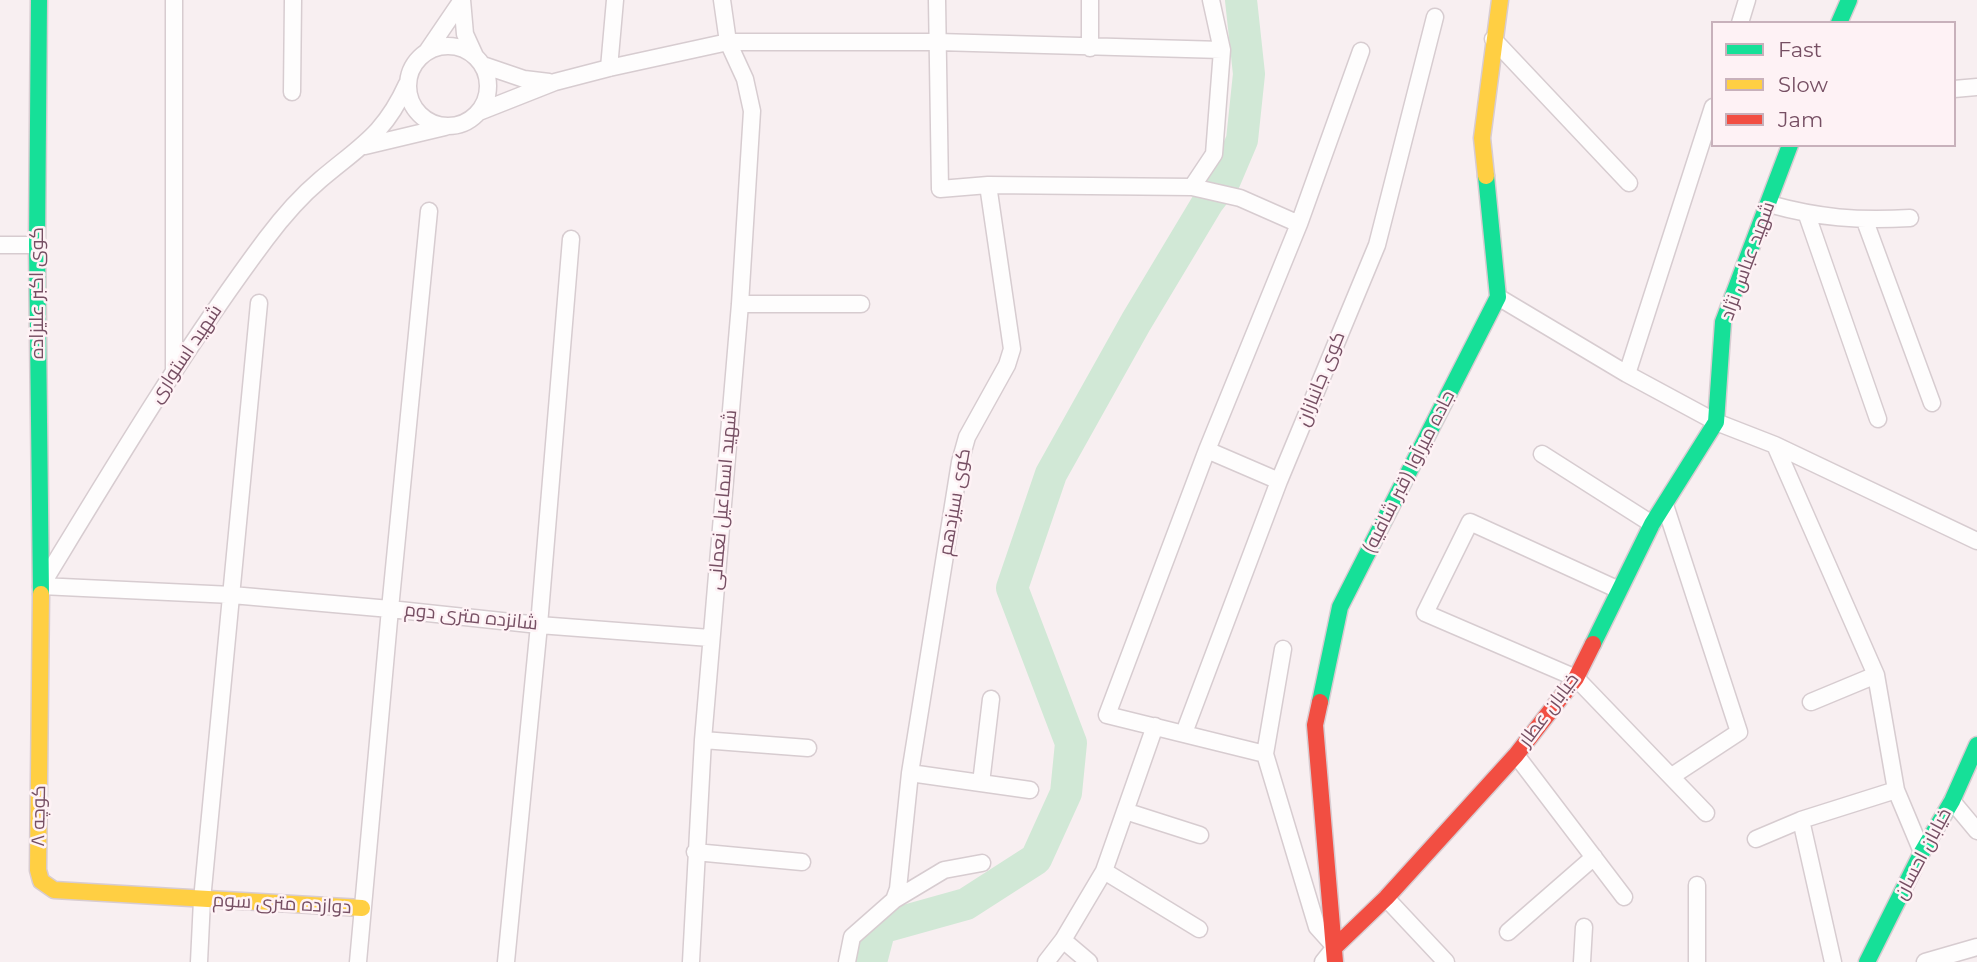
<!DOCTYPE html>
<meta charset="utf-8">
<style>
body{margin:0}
#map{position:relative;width:1977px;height:962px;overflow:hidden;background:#f8eff1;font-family:Montserrat,sans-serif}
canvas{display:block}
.legend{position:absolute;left:1711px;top:21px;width:245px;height:126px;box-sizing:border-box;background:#fef2f5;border:2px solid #c8b1bb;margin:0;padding:9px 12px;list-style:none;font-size:21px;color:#764f63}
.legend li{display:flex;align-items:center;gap:14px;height:35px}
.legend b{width:35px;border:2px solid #c8b1bb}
</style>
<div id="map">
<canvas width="1977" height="962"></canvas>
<ul class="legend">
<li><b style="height:9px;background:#16e098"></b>Fast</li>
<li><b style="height:9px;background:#ffcf43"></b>Slow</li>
<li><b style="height:9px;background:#f24e42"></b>Jam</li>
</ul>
</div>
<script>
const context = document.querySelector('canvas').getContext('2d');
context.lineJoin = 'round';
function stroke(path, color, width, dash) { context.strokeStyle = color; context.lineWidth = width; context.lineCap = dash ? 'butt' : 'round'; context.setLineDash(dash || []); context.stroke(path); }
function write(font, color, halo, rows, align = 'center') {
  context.font = font + ' Montserrat,Cairo,sans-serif'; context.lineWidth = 5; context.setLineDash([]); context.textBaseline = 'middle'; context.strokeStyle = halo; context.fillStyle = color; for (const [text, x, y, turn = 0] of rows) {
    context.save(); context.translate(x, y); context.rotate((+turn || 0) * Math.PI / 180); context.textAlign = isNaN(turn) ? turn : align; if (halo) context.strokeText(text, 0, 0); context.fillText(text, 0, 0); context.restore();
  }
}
stroke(new Path2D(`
 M871 962 880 928 966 904 1036 859 1066 793 1071 743 1012 588 1051 474 1136 322 1208 202 1225 180 1242 140 1249 74 1241 0`), '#d1e8d6', 32);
const street = new Path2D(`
 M462 0 465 34 475 56
 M1090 0V48
 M1740 23 1747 0
 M1493 39 1629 183
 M408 86a40 40 0 1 1 80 0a40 40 0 1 1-80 0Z
 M428 50 462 0
 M483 65 524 79 549 82
 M609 68 615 0
 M407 84C384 135 360 146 320 180 301 196 281 219 266 239 183 350 113 468 41 586L232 595 390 609 539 625 710 638
 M1954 89 1977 87
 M292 92 293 0
 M479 112 555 82 609 68 728 42H938L1222 50
 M365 146 445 127
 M988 185 1192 187 1240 198 1299 224
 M1192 187 1214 154 1222 50 1211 0
 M1769 204C1819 218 1858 221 1910 218
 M1807 215 1878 419
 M1865 221 1932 403
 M0 245H37
 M1498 297 1627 374 1716 422 1775 445 1977 541
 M740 304H861
 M174 369V0
 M1627 374 1713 107
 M1775 445 1876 675 1896 790 1922 852
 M1207 450 1279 481
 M1542 454 1652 524
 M1665 505 1739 732 1672 776
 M1619 590 1470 522 1425 613 1576 678 1706 813
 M1811 702 1876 675
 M1184 733 1279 481 1377 245 1435 17
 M703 740 808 748
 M1265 754 1283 649
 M1516 755 1624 897
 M910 773 1030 790
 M981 783 991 699
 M1952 801 1977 831
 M1125 811 1200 835
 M1801 820 1896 790
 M1756 839 1801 820 1833 962
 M695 852 802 862
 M1104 871 1199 929
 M1386 898 1446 962
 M894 900 944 870 982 863
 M1508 932 1594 857
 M1063 940 1089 962
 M199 962 202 900 259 303
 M358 962 390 609 429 211
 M506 962 539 625 571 239
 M691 962 703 740 740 304 752 111 745 79 728 42 722 0
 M847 962 852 937 894 900 898 889 910 773 960 462 967 437 1007 365 1012 349 988 185 940 189 937 0
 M1046 962 1063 940 1104 871 1155 726
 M1323 962 1335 947 1317 927 1265 754 1107 715 1207 450 1299 224 1361 51
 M1582 962 1584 927
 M1697 962V885
 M1925 962 1977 947`);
const fast = new Path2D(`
 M39 0 37 245 41 594
 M1839 23 1849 0
 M1593 644 1652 524 1716 422 1723 322 1790 145
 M1320 702 1340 607 1498 297 1486 176
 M1867 962 1922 852 1952 801 1977 745`);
const slow = new Path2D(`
 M1486 176 1482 138 1500 0
 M41 594 38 870 41 881 54 890 362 908`);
const jam = new Path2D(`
 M1320 702 1315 725 1335 962
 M1335 947 1386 898 1516 755 1576 678 1593 644`);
stroke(street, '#d7ccd0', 19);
stroke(fast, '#d8ccd1', 19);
stroke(slow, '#d8ccd1', 19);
stroke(jam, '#d8ccd1', 19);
stroke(street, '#fefdfd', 16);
stroke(fast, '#16e098', 16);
stroke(slow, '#ffcf43', 16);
stroke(jam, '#f24e42', 16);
write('19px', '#764f63', '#fef2f5', [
 ["شهید عباس نژاد",1748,261,-70],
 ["کوی اکبر علیزاده",37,293,-90],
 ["شهید استواری",186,354,-56],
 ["کوی جانبازان",1321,379,-68],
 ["جاده میرآوا (قبر شافیه)",1409,472,-63],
 ["شهید اسماعیل نعمانی",723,500,-85],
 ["کوی سیزدهم",955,502,-80],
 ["شانزده متری دوم",471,617,6],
 ["خیابان عطار",1549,710,-53],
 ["کوچه ۸",39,816,-89],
 ["خیابان احسان",1923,854,-62],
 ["دوازده متری سوم",282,904,3]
]);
</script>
